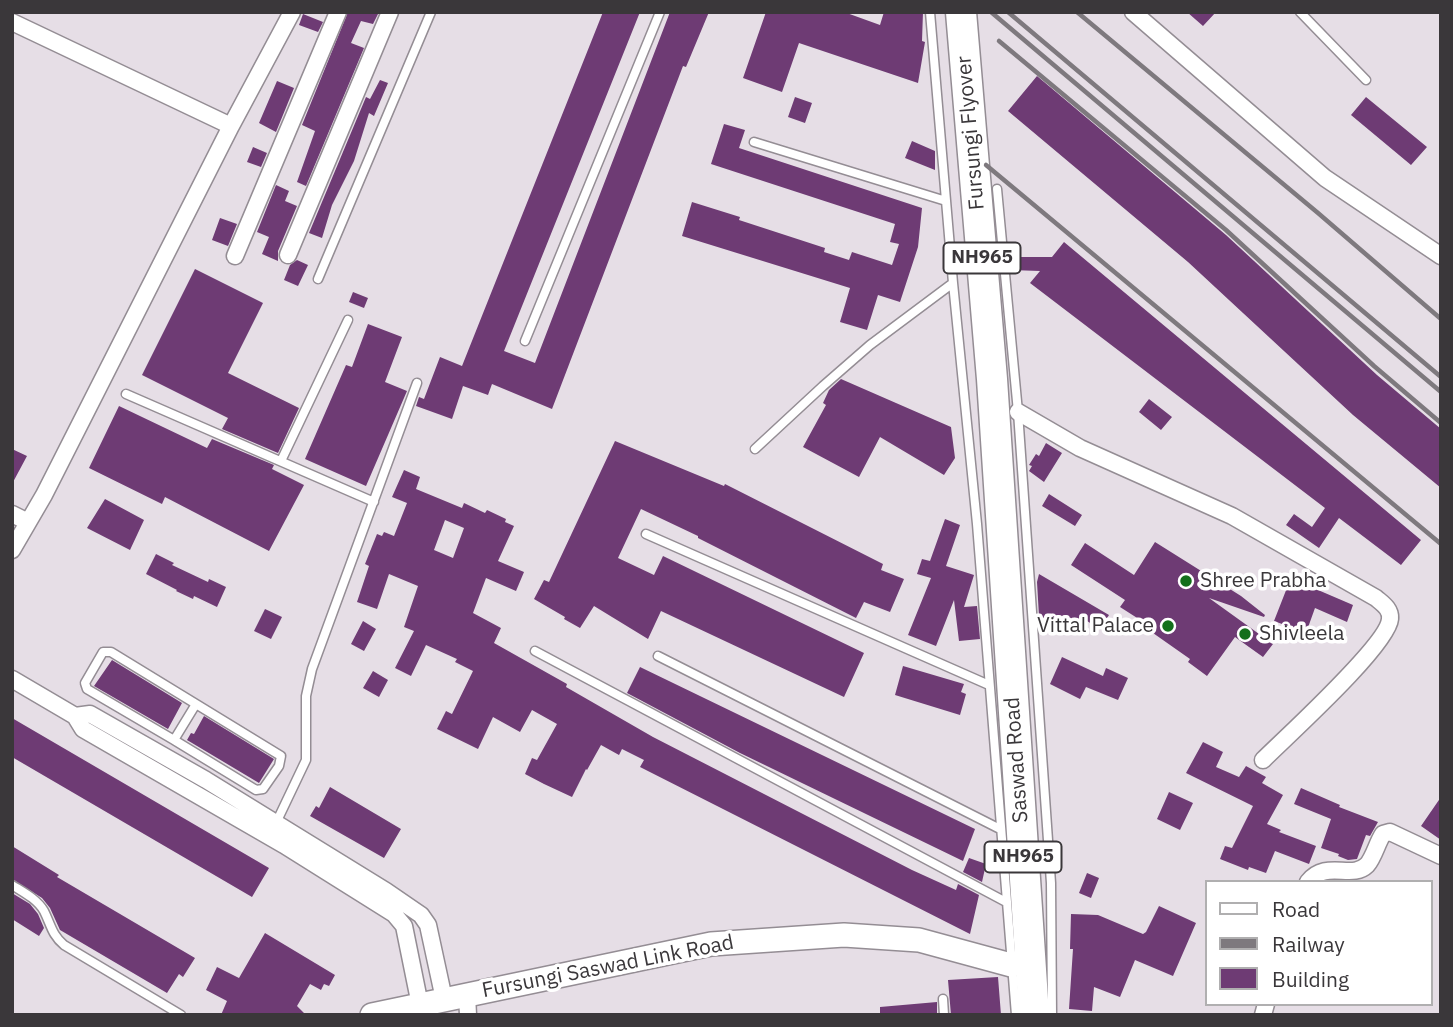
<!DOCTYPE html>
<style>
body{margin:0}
#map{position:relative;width:1453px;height:1027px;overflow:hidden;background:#e6dee6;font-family:"IBM Plex Sans",sans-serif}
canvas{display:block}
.frame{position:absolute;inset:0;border:14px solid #3a373a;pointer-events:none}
.legend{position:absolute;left:1205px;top:880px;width:228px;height:126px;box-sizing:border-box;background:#fff;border:2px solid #b0afb0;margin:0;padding:9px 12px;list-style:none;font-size:21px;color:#3a373a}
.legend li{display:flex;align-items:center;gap:14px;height:35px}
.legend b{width:35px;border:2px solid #b0afb0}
</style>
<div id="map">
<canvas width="1453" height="1027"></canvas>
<div class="frame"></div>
<ul class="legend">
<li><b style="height:9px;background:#fff"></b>Road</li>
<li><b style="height:9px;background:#7e797e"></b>Railway</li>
<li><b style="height:19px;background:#6e3b74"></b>Building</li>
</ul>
</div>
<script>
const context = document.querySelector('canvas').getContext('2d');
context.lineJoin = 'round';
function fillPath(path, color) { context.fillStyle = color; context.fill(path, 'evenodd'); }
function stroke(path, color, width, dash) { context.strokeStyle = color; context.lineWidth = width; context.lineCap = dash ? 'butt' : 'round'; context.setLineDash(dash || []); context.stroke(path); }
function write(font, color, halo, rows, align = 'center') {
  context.font = font + ' "IBM Plex Sans",sans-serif'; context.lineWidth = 7; context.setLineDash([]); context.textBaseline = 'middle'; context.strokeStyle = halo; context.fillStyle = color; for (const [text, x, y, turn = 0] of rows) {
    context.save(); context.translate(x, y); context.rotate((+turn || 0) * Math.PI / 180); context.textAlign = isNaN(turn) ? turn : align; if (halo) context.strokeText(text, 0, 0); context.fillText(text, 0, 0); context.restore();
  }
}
fillPath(new Path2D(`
 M348 12H379L373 24 361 21 351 43 364 48 306 186 297 182 315 131 302 125Z
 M603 12H640L504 351 535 363 670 12H709L686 67 683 66 552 409 492 384 488 395 463 386 452 419 416 406 419 397 424 399 440 357 462 366Z
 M766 12H844L880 25 884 12H923L922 41 925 42 918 83 799 43 782 92 743 78Z
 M1187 12H1216L1203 26Z
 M303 14 323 22 318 32 299 25Z
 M1037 76 1226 235 1377 375 1441 429V488L1353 415 1188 262 1008 111Z
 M380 80 388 83 374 116 369 113 354 161 332 205 322 238 309 233 366 97 370 99Z
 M277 81 294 88 276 132 259 123Z
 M795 97 812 103 805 123 788 117Z
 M1366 97 1427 147 1411 165 1351 115Z
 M724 124 745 130 739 148 922 208 918 247 900 302 878 295 867 330 840 322 850 288 682 236 692 202 740 217 739 220 825 248 824 252 849 260 852 252 892 265 899 244 890 242 895 224 711 164Z
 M912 141 935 151V170L905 158Z
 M253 147 267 153 261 167 247 162Z
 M276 185 289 191 285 201 297 206 278 251V261L262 254 269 237 257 232Z
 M220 218 237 224 228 246 212 240Z
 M1064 242 1421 540 1401 565 1339 518 1319 548 1286 525 1294 514 1312 527 1325 508 1030 283 1040 271 1011 270V257H1052Z
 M297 260 308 265 298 286 284 280 290 265Z
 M195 269 263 303 228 373 299 408 278 453 222 429 228 418 142 375Z
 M353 292 368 298 364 308 349 302Z
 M368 324 402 337 385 382 407 391 366 486 305 459 346 365 352 367Z
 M841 379 951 427 955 458 944 475 880 437 859 477 803 447 826 405 823 403 829 390Z
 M1149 399 1172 417 1161 430 1139 412Z
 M119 406 207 448 212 439 274 465 272 469 304 485 269 551 165 497 162 504 89 468Z
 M615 441 724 486 725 484 883 564 881 570 904 579 890 612 864 602 856 618 698 538V536L641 509 618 558 654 575 663 556 864 653 844 697 661 611 648 639 594 606 580 628 564 619 565 617 534 599 544 580 549 582Z
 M1046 443 1062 453 1044 482 1029 471 1032 466 1029 465 1036 454 1039 456Z
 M12 449 27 456 12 484Z
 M404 470 420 477 416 489 462 508 464 503 485 513 487 510 506 519 505 522 514 526 498 561 524 572 516 591 486 578 473 613 501 628 494 643 567 684 566 687 653 737 912 870 956 890 958 884 979 895 970 934 640 767 644 760 622 749 619 755 601 745 587 770 586 769 572 797 544 784 525 774 532 758 537 760 557 724 532 710 520 732 493 717 478 749 437 729 446 711 452 714 473 671 455 662 457 659 426 645 411 676 395 668 414 631 404 627 418 586 389 574 377 609 357 602 369 566 365 564 377 534 382 536 384 532 394 536 407 503 392 497ZM445 520 464 528 453 558 434 550Z
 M1049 494 1082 515 1075 526 1042 506Z
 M105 499 144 520 130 550 87 528Z
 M945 519 960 525 946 566 974 575 964 607 977 606 980 639 959 641 954 600 936 646 908 635 931 578 917 574 922 559 930 561Z
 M1155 542 1241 596 1265 615 1264 617 1209 598 1273 644 1263 657 1235 637 1207 676 1188 662 1190 659 1143 626 1145 623 1120 607 1125 600 1071 565 1085 543 1134 575Z
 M156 554 174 563 172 565 208 582 209 579 226 587 217 607 194 596 193 599 176 591 177 590 146 574Z
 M1039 574 1109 615 1100 629 1087 621 1079 635 1039 616 1037 582Z
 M1292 575 1319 586 1318 590 1353 605 1347 622 1315 608 1306 633 1274 621Z
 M265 609 282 617 271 639 254 631Z
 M363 621 376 629 364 651 351 644Z
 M1062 657 1103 676 1106 668 1128 678 1118 700 1086 687 1080 699 1050 684Z
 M112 660 182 703 168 729 94 686Z
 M903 666 964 684 961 692 966 694 960 715 895 695Z
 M640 667 975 829 963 861 740 753 627 693Z
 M373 671 388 680 379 697 363 688Z
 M204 716 274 759 259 783 187 740 191 733 194 734Z
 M12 718 269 868 252 897 12 757Z
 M1203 742 1223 752 1216 767 1239 777 1246 766 1266 777 1262 783 1283 795 1267 824 1281 830 1279 832 1316 846 1309 864 1275 851 1266 873 1249 867 1248 870 1220 859 1225 846 1232 848 1253 806 1186 773Z
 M330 787 401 829 384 858 310 816 316 806 319 808Z
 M1301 788 1340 805 1339 807 1378 822 1370 836 1366 835 1357 859 1348 860 1338 856 1339 854 1321 848 1331 819 1294 804Z
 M1169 792 1193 803 1180 830 1157 819Z
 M1441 797V840L1421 826Z
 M12 846 59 875 57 877 195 958 183 977 179 974 167 993 60 930 50 908 42 898 12 879Z
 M969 858 986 864 982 882 963 872Z
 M1087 873 1099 878 1091 898 1079 893Z
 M12 893 30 904 38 914 44 928 39 936 12 919Z
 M1159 906 1196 923 1173 976 1135 960 1120 997 1094 987 1092 1011 1069 1009 1073 949H1070L1071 914 1098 915 1143 934 1146 932Z
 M265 933 335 975 329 986 324 984 321 990 310 984 297 1006 306 1015H221L227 1001 206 990 217 967 239 978Z
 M998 977 1001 1015H951L948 980Z
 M937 1002V1015H880V1007Z`), '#6e3b74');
const lane = new Path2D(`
 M1300 12 1366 80
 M754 142 946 201
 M997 189 1018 412 1051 883 1052 1015
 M318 279 431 12
 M953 283 977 524 1016 1015
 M525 341 660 12
 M126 394 374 502
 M755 449 823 386 870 345 953 283 930 12
 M281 461 348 320
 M646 534 989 685
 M535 651 1006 902
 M658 656 1000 829
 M174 740 256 790 263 789 279 766 281 756 111 652H103L85 683 87 689 174 740 196 704
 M276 823 306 760V696L312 669 417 383
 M12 885C23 892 37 899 44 911 51 925 52 935 64 945L181 1015
 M943 999 944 1015`);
const street = new Path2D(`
 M1133 12 1325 178 1441 256
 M12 22 231 126 44 495 12 550
 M231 126 292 12
 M288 255 390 12
 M235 256 338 12
 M1018 412 1080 448 1232 516 1376 598C1383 604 1391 609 1390 619 1388 645 1286 737 1263 760
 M12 514 28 522
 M12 679 75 716 83 729 284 845 394 914 404 926 420 1005
 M75 716 90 714 206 780 386 891 421 915 428 925 444 999
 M1308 882C1326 859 1352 880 1367 865 1374 857 1377 843 1383 834L1390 832 1441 856
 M467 995 468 1015
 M1263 1015 1266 1004`);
const secondary = new Path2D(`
 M372 1015 711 944 844 935 919 940 1011 965`);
const highway = new Path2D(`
 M961 12 992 379 1034 1015`);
stroke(lane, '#948d94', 11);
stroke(street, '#948d94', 19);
stroke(secondary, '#948d94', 26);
stroke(highway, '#948d94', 33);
stroke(lane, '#fff', 8);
stroke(street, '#fff', 16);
stroke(secondary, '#fff', 23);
stroke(highway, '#fff', 30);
stroke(new Path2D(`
 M991 12 1441 392
 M1008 12 1441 377
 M1077 12 1318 213 1441 319
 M999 41 1226 230 1374 366 1441 423
 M986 165 1441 544`), '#7e797e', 4.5);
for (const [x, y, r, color] of [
 [1186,581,7,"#136f1b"],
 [1168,626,7,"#136f1b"],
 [1245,634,7,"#136f1b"]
]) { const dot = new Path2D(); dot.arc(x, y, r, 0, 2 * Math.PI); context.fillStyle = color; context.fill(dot); stroke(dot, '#fff', 2.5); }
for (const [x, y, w] of [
 [982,258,77],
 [1023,857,77]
]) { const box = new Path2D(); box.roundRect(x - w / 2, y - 15.5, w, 31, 5); context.fillStyle = '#fff'; context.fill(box); stroke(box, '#3a373a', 2); }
write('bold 19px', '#3a373a', null, [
 ["NH965",982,258],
 ["NH965",1023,857]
]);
write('21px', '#3a373a', '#fff', [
 ["Fursungi Flyover",971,133,-95],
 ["Saswad Road",1017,760,-94],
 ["Fursungi Saswad Link Road",608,967,-11]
]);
write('21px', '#3a373a', '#fff', [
 ["Shree Prabha",1200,581],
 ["Vittal Palace",1154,626,"right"],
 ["Shivleela",1259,634]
], 'left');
</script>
